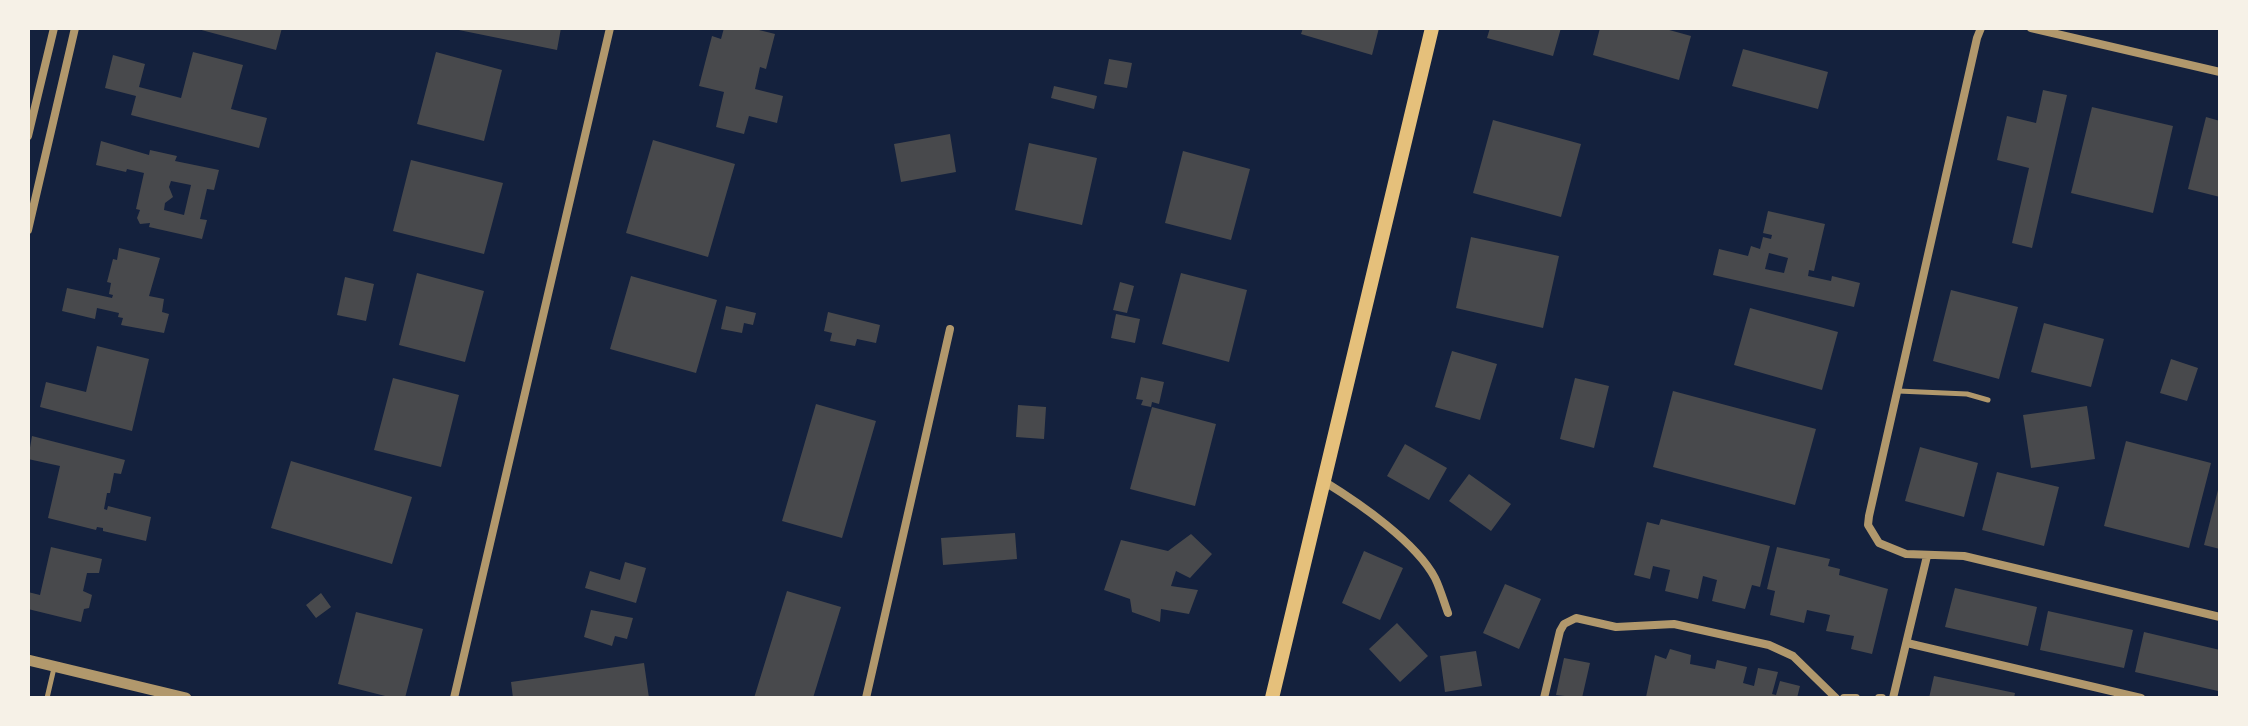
<!DOCTYPE html>
<style>
body{margin:0}
#map{position:relative;width:2248px;height:726px;overflow:hidden;background:#14213d;font-family:"Noto Serif",serif}
canvas{display:block}
.frame{position:absolute;inset:0;border:30px solid #f6f1e7;pointer-events:none}
</style>
<div id="map">
<canvas width="2248" height="726"></canvas>
<div class="frame"></div>
</div>
<script>
const context = document.querySelector('canvas').getContext('2d');
context.lineJoin = 'round';
function fillPath(path, color) { context.fillStyle = color; context.fill(path, 'evenodd'); }
function stroke(path, color, width, dash) { context.strokeStyle = color; context.lineWidth = width; context.lineCap = dash ? 'butt' : 'round'; context.setLineDash(dash || []); context.stroke(path); }
fillPath(new Path2D(`
 M194 28H282L276 50Z
 M449 28H561L557 50Z
 M724 28H751L775 34 766 69 760 67 755 89 783 96 777 123 749 116 744 134 716 127 724 92 699 86 712 36 721 39Z
 M1303 28H1379L1372 55 1301 34Z
 M1490 28H1561L1553 56 1487 38Z
 M1600 28H1662L1691 36 1679 80 1593 55Z
 M1743 49 1828 72 1818 109 1732 86Z
 M193 52 243 65 231 109 267 118 259 148 131 115 136 96 105 88 113 55 145 64 139 87 181 98Z
 M436 52 502 70 484 141 417 124Z
 M1109 59 1132 63 1127 88 1104 84Z
 M1054 86 1097 96 1094 109 1051 98Z
 M2043 90 2067 95 2032 248 2012 243 2029 168 1997 160 2007 116 2036 123Z
 M2092 107 2173 126 2153 213 2071 193Z
 M2206 117 2220 121V197L2188 189Z
 M1493 120 1581 144 1561 217 1473 193Z
 M950 134 956 172 901 182 894 144Z
 M653 140 735 164 708 257 626 233Z
 M101 141 149 155 150 150 177 156 175 161 219 170 214 190 207 189 200 219 207 220 202 239 149 227 150 223 140 224 137 218 140 210 136 209 144 173 127 169 126 172 96 165ZM171 181 191 185 184 215 164 210 165 203 173 197 169 187Z
 M1029 143 1097 158 1082 225 1015 210Z
 M1183 151 1250 169 1231 240 1165 223Z
 M411 160 503 183 484 254 393 231Z
 M1768 211 1825 224 1814 271 1809 270 1808 276 1831 281 1832 276 1860 283 1854 307 1713 275 1719 249 1748 256 1751 246 1760 249 1763 237 1771 239 1772 235 1763 233ZM1769 253 1788 258 1784 273 1765 269Z
 M1471 237 1559 256 1543 328 1456 308Z
 M119 248 160 258 149 296 164 299 162 312 169 314 164 333 121 325 123 318 118 317 119 313 97 308 95 319 62 311 67 288 112 298 113 295 109 294 111 283 107 282 113 259 117 260Z
 M417 273 484 291 465 362 399 345Z
 M1181 273 1247 290 1229 362 1162 344Z
 M631 276 717 300 696 373 610 349Z
 M345 277 374 284 366 321 337 315Z
 M1120 282 1134 286 1127 313 1113 310Z
 M1951 290 2018 307 1999 379 1933 361Z
 M726 306 756 313 753 325 744 323 742 333 721 329Z
 M1750 308 1838 332 1822 390 1734 365Z
 M828 312 880 325 876 343 857 339 855 346 830 341 832 333 824 331Z
 M1116 314 1140 319 1135 343 1111 338Z
 M2044 323 2104 339 2091 387 2031 372Z
 M97 346 149 359 132 431 40 407 46 382 86 392Z
 M1452 351 1497 364 1480 420 1435 407Z
 M2171 359 2198 368 2187 401 2160 393Z
 M1141 377 1164 382 1159 404 1152 402 1151 407 1141 405 1143 400 1136 399Z
 M393 378 459 395 441 467 374 450Z
 M1575 378 1609 386 1594 448 1560 439Z
 M1673 391 1816 429 1795 505 1653 467Z
 M816 404 876 421 842 538 782 521Z
 M1018 405 1046 407 1044 439 1016 437Z
 M2087 406 2095 459 2031 468 2023 415Z
 M1152 407 1216 424 1195 506 1130 489Z
 M32 436 125 460 121 474 114 473 110 493H107L104 509 107 510 108 506 151 517 146 541 103 531V528L97 527 96 530 48 518 60 466 28 459Z
 M2126 441 2211 463 2189 548 2104 526Z
 M1405 444 1447 468 1429 500 1387 476Z
 M1920 447 1978 463 1964 517 1905 501Z
 M291 461 412 497 392 564 271 528Z
 M1997 472 2059 487 2044 546 1982 530Z
 M1469 474 1511 504 1491 531 1449 501Z
 M2219 486H2220V549L2204 545Z
 M1661 519 1770 546 1760 587 1752 585 1745 609 1712 601 1717 580 1703 576 1698 599 1665 591 1670 570 1653 566 1650 579 1634 575 1647 522 1659 525Z
 M1015 533 1017 559 943 565 941 538Z
 M1191 534 1212 554 1190 578 1176 571 1171 586 1198 590 1189 614 1161 609 1160 622 1132 612 1130 599 1104 590 1121 540 1168 551Z
 M51 547 102 559 99 573H87L83 591 92 595 89 608 84 609 81 622 28 609V592L40 595Z
 M1777 547 1830 559 1828 566 1840 569 1839 575 1888 589 1872 654 1851 649 1854 636 1826 631 1830 615 1807 610 1804 623 1770 615 1775 591 1767 589Z
 M1364 551 1403 568 1380 620 1342 603Z
 M625 562 646 568 636 603 585 588 590 571 620 580Z
 M1505 584 1541 599 1519 649 1483 633Z
 M1955 588 2037 607 2028 646 1945 627Z
 M787 591 841 607 813 698H754Z
 M321 593 331 607 316 618 306 605Z
 M591 610 633 618 627 639 615 636 612 646 584 637Z
 M2048 611 2133 630 2124 668 2040 650Z
 M356 612 423 629 405 698H393L338 684Z
 M1397 623 1428 656 1400 682 1369 649Z
 M2144 632 2220 650 2218 691 2135 672Z
 M1670 649 1691 655 1690 664 1715 669 1717 660 1747 667 1743 683 1754 686 1758 668 1778 672 1772 694 1776 695 1780 681 1800 686 1797 698 1646 697 1655 655 1666 659Z
 M1476 651 1482 686 1445 692 1440 656Z
 M1564 658 1590 663 1582 698 1556 695Z
 M644 663 649 698H513L511 682Z
 M1934 676 2015 693 2014 698H1929Z`), '#48494c');
stroke(new Path2D(`
 M1898 391 1967 394 1988 400
 M47 698 54 668`), '#b1986c', 5);
stroke(new Path2D(`
 M1981 28 1977 38 1869 516 1868 525 1879 543 1906 554 1964 556 2220 617
 M2031 28 2220 72
 M28 136 54 28
 M28 230 75 28
 M1325 482C1359 503 1416 542 1435 578 1440 588 1444 602 1448 613
 M1907 643 2141 698
 M454 698 610 28
 M866 698 950 329
 M1544 698 1560 631 1564 624 1576 618 1616 627 1674 624 1769 645 1793 656 1836 698
 M1844 698H1856
 M1879 698H1882
 M1893 698 1927 556`), '#b1986c', 8);
stroke(new Path2D(`
 M28 660 186 698`), '#b1986c', 11);
stroke(new Path2D(`
 M1272 698 1432 28`), '#e5c07b', 14);
</script>
